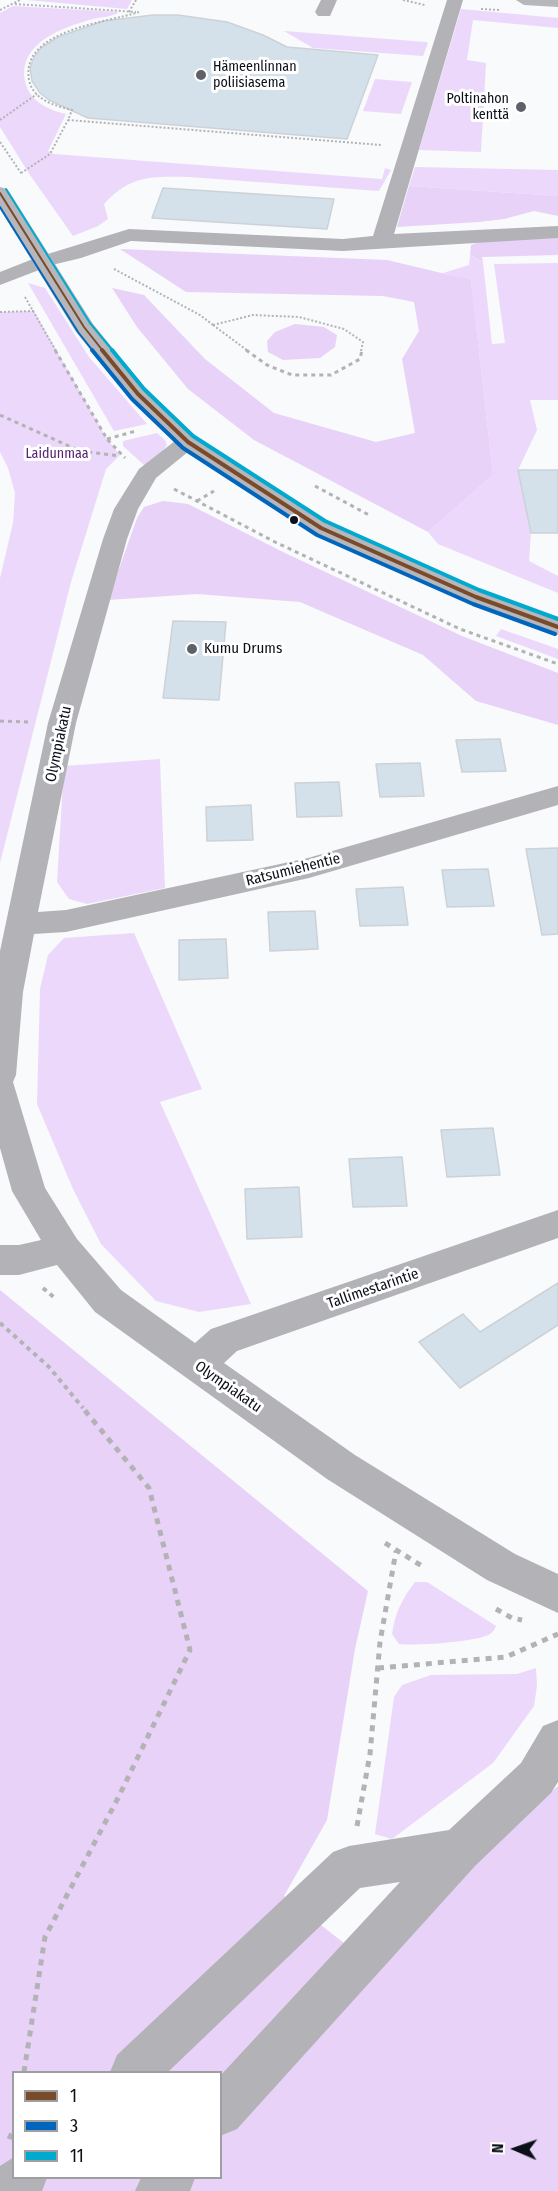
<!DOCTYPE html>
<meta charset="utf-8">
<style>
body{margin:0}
#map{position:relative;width:558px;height:2191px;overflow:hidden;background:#f8fafc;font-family:"Fira Sans Condensed",sans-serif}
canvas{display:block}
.legend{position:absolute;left:12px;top:2071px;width:210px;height:108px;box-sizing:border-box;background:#fff;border:2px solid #9d9fa3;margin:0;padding:8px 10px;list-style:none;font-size:18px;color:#0b0f18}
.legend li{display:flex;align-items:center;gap:12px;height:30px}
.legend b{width:30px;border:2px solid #9d9fa3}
.north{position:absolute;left:486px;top:2119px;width:60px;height:60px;-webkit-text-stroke:4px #fff;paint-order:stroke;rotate:272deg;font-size:16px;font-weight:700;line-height:24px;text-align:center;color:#0b0f18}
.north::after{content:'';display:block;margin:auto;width:21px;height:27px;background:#0b0f18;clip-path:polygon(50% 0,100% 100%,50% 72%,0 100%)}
</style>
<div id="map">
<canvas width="558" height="2191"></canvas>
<ul class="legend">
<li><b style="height:8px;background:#7a4b2a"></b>1</li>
<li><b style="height:8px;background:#0065bd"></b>3</li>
<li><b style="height:8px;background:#00a9ce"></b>11</li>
</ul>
<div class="north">N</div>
</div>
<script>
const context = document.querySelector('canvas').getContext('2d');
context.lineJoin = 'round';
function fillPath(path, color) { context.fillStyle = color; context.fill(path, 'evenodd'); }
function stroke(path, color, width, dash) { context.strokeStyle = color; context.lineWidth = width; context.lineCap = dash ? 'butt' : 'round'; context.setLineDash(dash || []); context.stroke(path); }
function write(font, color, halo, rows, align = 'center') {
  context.font = font + ' "Fira Sans Condensed",sans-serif'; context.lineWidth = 6; context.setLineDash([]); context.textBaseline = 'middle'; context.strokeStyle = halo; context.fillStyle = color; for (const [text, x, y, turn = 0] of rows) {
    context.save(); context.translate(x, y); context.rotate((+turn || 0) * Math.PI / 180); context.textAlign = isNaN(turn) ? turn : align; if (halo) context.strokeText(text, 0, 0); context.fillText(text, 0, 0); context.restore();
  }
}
fillPath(new Path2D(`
 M27 0H132L127 9Z
 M13 6 119 12C112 17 101 17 93 19 63 27 18 43 25 81 29 101 48 110 66 114L48 151 54 154 382 179 385 168 391 170 379 191 189 177C152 176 130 175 104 204L108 219 98 226 73 236 30 175 0 127V13Z
 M461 9 558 18V28L473 20 467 60 486 63 481 152 419 150Z
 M284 31 426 42 428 43 423 56 313 48Z
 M375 79 412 82 401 114 363 111Z
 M415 167 558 170V196L409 186Z
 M470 255 483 262 492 344 505 343 494 264 558 263V400H530L537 430 518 470 531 533 529 561 558 576V593L438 544 428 532 493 475 471 281 443 273 469 265Z
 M28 283 45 288 89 357 147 424 114 431Z
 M34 311 107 439 120 455 106 469 71 582 0 863V578L13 523 15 493 8 468 0 452V312Z
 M157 433 165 440 167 445 152 466 144 465 123 446V441Z
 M501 629 558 649V659L496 636Z
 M160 759 165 888 87 904 69 899 57 882 64 766Z
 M134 933 202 1089 160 1102 251 1304 199 1312 156 1301 101 1244 73 1189 37 1104 40 989 48 955 64 938Z
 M415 1582H427L496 1626C495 1629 493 1632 490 1634 478 1642 414 1646 399 1644L392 1634C395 1613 402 1599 415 1582Z
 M536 1668 537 1686 534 1706 493 1763 392 1839 375 1834 394 1697 402 1685 431 1675 517 1674Z`), '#ecd8fa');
fillPath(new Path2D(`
 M409 186 558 196V216L534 211 504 219 479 222 397 227Z
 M558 237V255L482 257 483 262 470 255 471 245 492 238Z
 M120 249 387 260 471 280 493 475 428 532 254 440 188 389 137 327 112 288 144 295 205 359 274 413 376 442 415 433 402 359 419 331 414 302 383 296 186 292Z
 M295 324 324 327 337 335 335 347 320 358 283 360 268 352 267 341 275 332Z
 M163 501 188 504 285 553 462 636 558 673V725L476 701 423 655 300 602 197 594 108 600 137 518 144 507Z
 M0 1290 368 1591 355 1649 327 1820 284 1896 377 1969 510 1826 558 1786V2191H0ZM14 2072H220V2178H14Z`), '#e8d2f8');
const building = new Path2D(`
 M153 15H178L227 22 263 35 287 47 378 55 347 139 88 118 49 100 40 93 32 81 30 68 34 57 41 48 58 37 104 21Z
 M163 188 334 199 327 229 152 218Z
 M518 470H558V533H531Z
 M173 621 226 622 219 700 163 698Z
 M500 739 506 771 462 772 456 740Z
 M420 763 424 796 380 797 376 764Z
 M339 782 342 816 297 817 295 783Z
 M251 805 253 840 207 841 206 807Z
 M558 848V934L542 935 526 849Z
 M488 869 494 906 447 907 442 870Z
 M403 887 408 925 360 926 356 889Z
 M315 911 318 949 270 951 268 912Z
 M226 939 228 978 179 980V940Z
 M493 1128 500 1175 447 1177 441 1130Z
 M402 1157 407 1206 353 1207 349 1159Z
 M299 1187 302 1237 247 1239 245 1189Z
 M558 1283V1325L460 1388 419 1342 463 1314 480 1332Z`);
fillPath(building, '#d5e1ea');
stroke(building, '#ccd2d7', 1.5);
stroke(new Path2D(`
 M403 0 425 5
 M15 4 136 12
 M481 9 500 10
 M0 10 20 0
 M129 12 136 0
 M139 12C106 23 20 30 29 80 33 100 56 106 72 110L68 120 381 145
 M0 120 37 94
 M0 142 21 173
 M21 173 50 154 68 120
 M114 269 200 315 213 325
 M25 297 56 351
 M0 312 34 311
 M213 325 248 351
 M213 325 253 315 299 317 344 329 363 342 361 351`), '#b3b3b6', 2, [2, 2]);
stroke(new Path2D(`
 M55 350 107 439 125 458
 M246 350 267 365 292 375H331L360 359 362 350
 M0 415 80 451 120 456
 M107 439 136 431
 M315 486 369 515
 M174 489 275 542 460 629 558 664
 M197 501 214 491
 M0 721 29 722`), '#b3b3b6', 3, [4, 4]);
stroke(new Path2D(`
 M43 1288 56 1299
 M0 1323 49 1367 83 1408`), '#b3b3b6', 4, [4.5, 4.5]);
stroke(new Path2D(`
 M385 1543 422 1566
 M496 1609 512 1618 522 1620
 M378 1668 506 1657 558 1634
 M357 1826 370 1754 380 1642 396 1551
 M24 2072 45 1937 118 1798 190 1650 149 1488 82 1407
 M9 2139 14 2129`), '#b3b3b6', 5, [6, 6]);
fillPath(new Path2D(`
 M321 0H337L330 16H318L315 12Z
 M447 0H463L394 234 558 226V238L343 251 131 241 81 258 52 265 0 285V272L38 257 129 229 343 239 373 236Z
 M188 435 196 437 200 442 156 478 138 509 127 539 76 723 38 912 66 910 308 858 558 786V805L309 878 66 932 34 934 23 992 16 1075 13 1082 45 1188 77 1239 121 1290 195 1343 211 1329 558 1210V1238L237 1351 224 1363 355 1455 515 1554 558 1574V1613L487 1580 327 1479 95 1312 57 1265 19 1275H0V1245H19L41 1240 12 1191 0 1148V951L48 723 103 539 114 509 139 469 180 437Z
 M558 1720V1782L551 1793 475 1866 237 2129 220 2136V2076L400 1882 360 1888 168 2072H110L117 2055 333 1852 349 1846 449 1830 521 1763 543 1726Z
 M14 2157V2178H47L42 2191H0V2166Z
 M141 2178H195L190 2191H135Z`), '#b3b3b7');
fillPath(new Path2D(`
 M516 0H558V7L524 5Z
 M0 187 7 189 10 193 93 324 146 389 196 437 330 523 485 592 558 618V635L467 602 312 533 180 447 130 399 76 332 0 209Z`), '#b6b6bb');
stroke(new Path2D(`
 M0 193 84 327 103 351`), '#7a4b2a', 2);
stroke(new Path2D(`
 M102 350 138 394 188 442 321 528 476 597 558 627`), '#7a4b2a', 4);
stroke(new Path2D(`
 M0 207 78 332 93 351`), '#0065bd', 2);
stroke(new Path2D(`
 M92 350 132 399 183 448 317 535 473 604 555 634`), '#0065bd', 4);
stroke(new Path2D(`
 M6 189 90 323 113 351`), '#00a9ce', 2);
stroke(new Path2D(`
 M112 350 144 389 193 436 325 521 479 590 558 619`), '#00a9ce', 4);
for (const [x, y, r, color] of [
 [201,75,6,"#5e6168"],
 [521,107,6,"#5e6168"],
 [294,520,5,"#0b0f18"],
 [192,649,6,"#5e6168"]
]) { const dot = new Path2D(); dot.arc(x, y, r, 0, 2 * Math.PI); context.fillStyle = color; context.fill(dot); stroke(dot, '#fff', 2); }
write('14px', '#0b0f18', '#fff', [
 ["Hämeenlinnan",213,67],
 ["poliisiasema",213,83],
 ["Poltinahon",509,99,"right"],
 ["kenttä",509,115,"right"]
], 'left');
write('14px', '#572471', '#fff', [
 ["Laidunmaa",57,454]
]);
write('15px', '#0b0f18', '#fff', [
 ["Kumu Drums",204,649]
], 'left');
write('15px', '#0b0f18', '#fff', [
 ["Olympiakatu",59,744,-78],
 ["Ratsumiehentie",293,870,-14],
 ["Tallimestarintie",373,1289,-19],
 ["Olympiakatu",228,1387,35]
]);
</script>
